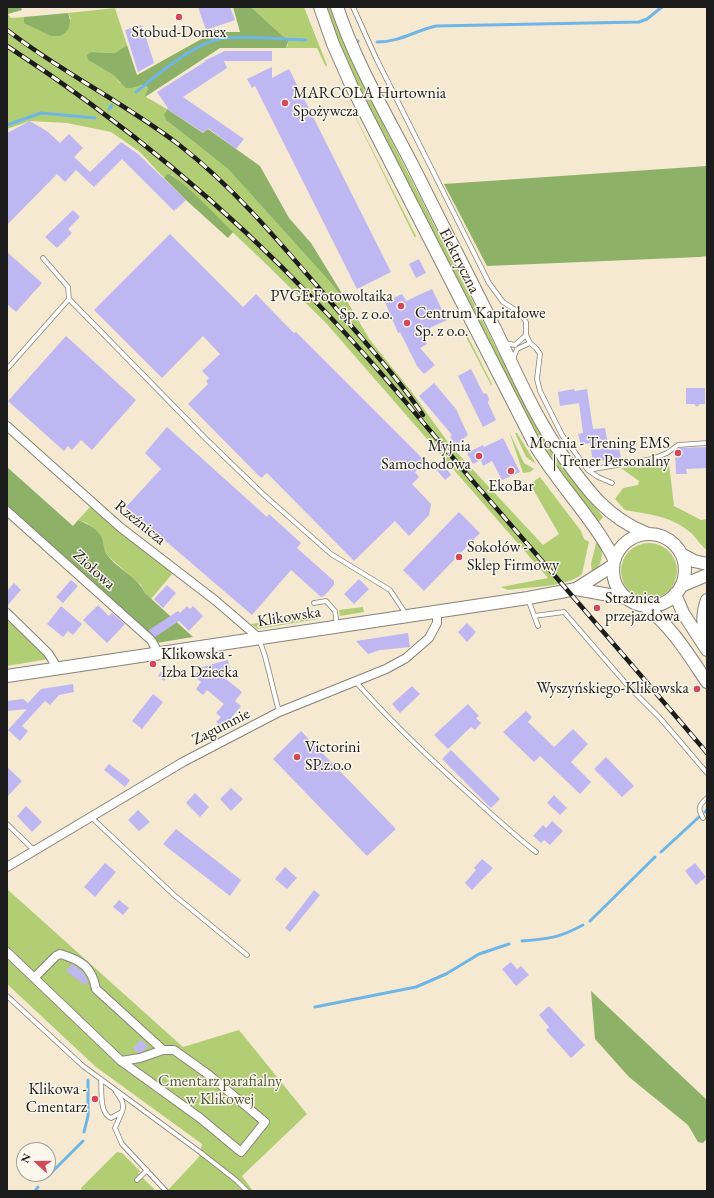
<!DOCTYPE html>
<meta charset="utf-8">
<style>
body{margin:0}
#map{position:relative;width:714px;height:1198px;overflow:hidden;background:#f5e9d1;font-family:"EB Garamond",serif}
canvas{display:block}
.frame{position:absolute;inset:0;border:8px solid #1c1c1c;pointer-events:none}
.north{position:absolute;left:16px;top:1142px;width:40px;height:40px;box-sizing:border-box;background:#fbf7ec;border:1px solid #a29f99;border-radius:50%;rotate:291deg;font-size:11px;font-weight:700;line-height:16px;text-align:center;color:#1c1c1c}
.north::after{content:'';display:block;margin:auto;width:14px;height:18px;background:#d1495b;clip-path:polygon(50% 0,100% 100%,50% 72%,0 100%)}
</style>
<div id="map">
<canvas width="714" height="1198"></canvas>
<div class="frame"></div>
<div class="north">N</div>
</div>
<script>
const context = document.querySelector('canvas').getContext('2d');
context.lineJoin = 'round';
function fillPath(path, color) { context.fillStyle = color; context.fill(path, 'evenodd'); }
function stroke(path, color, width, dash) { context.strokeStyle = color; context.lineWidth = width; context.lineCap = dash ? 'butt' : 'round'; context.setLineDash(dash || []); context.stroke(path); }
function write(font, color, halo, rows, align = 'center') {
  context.font = font + ' "EB Garamond",serif'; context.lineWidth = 3; context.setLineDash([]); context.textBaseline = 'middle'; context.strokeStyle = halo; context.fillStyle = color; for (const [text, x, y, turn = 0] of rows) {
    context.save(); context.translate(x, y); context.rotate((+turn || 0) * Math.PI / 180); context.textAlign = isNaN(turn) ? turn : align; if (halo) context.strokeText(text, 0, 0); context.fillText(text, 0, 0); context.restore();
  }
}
fillPath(new Path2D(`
 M251 7H304L327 65 326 67 317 48H286L288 45 274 28Z
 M325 7H332L347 48 380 118 514 383 539 429 557 458 603 517 599 522 569 484 526 419 364 97 342 52Z
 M115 8 127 45 115 53 91 52 88 60 113 75 120 83 146 86 148 88 146 97 167 109 165 112 166 120 228 169 330 282 354 313 370 340 411 391 450 445 543 545 559 534 530 484 540 477 581 531 584 539 589 542 582 574C569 587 527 587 508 590L501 587 548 578 326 323 263 261 172 175 165 176 164 178 140 152 111 132 67 123 30 121 7 129V13L11 18 24 17V23L71 19 68 13Z
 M337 80 416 236 415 238Z
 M464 333H466L492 384 491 385Z
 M509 431 524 463 534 469 530 472 523 473Z
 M515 433H517L536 464 526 457Z
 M669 464 674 506 701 520 707 519V550C700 545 696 537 690 532 671 516 648 514 625 510L615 499 623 488 638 485 639 481 621 468Z
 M90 507 173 573 151 599 145 593 141 585 108 556 103 547 101 536 87 523 78 520Z
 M599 540C604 554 603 564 592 574L591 564 596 543Z
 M621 571a28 28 0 1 1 56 0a28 28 0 1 1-56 0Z
 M363 607 364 612 340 616 339 610Z
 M318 614V619L258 629 251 624Z
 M7 617 49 659 7 666Z
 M7 889 183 1047 239 1030 307 1114 242 1176 253 1191H167L199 1157 202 1144 96 1067 7 984Z
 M117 1152 122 1153 140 1171 138 1173 156 1191H82L81 1188Z`), '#b2ce75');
fillPath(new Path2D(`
 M7 7H21L22 10 8 14Z
 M233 7H251L288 41 286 48H220L145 97 148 88 146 86 142 85 131 88H126L113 75 88 60 87 55 91 52 115 53 127 45 137 75 214 32H240Z
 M68 13C72 23 70 31 60 36H51L24 23V17Z
 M167 109 203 133 208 129 260 166 289 218 311 243 354 313 330 282 228 169 166 120 164 115Z
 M707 166V256L699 257 487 266 444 184Z
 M167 174C180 176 221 221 233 232L228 238 186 200 164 178Z
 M7 467 73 526 78 520C86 523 96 528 101 536 104 542 103 550 108 556 119 570 137 576 145 593L193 637 156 643 7 505Z
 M591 991 707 1100V1138L703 1143 698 1142 688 1125 629 1077 595 1039Z`), '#8db166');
stroke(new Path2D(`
 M357 41H358
 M377 42C400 42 414 31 436 26L639 22 647 19 662 7
 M136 92C158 74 187 49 215 40 236 34 283 40 306 40
 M109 109 112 105
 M7 125 41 113 95 118
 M705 812 707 810
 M661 852 699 817
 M590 921 655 857
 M522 941C548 939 559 938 583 925
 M315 1007 416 987 446 974 479 954 509 944
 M84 1132 88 1116V1080
 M48 1176 83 1141
 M35 1191 38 1187`), '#6fb6e6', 3);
fillPath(new Path2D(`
 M198 7H230L235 20 206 30Z
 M142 25 154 63 138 72 125 30Z
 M225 51H272V61H224L227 68 183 97 244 139 236 149 208 128 204 133 167 109 168 108 157 92 206 61H204Z
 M272 67V78L289 69 391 272 357 289 255 86 252 88 247 79Z
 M30 121 48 132 60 143 69 134 83 148 74 157 90 172 121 142 138 154 186 200 174 211 122 159 94 187 76 170 65 182 57 174 7 225V133Z
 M73 210 80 217 68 229 72 233 57 248 45 237Z
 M170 234 243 307 256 294 280 319 294 333 296 332 425 461 415 472 419 477 412 484 431 504 429 515 409 536 395 521 354 561 267 473 261 478 188 404 208 384 206 381 209 378 202 371 220 354 203 336 162 378 94 310Z
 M7 252 42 283 16 312 7 304Z
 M419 259 426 273 416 278 409 264Z
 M432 289 447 320 421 332 427 344 420 348 435 365 424 374 417 366 400 332 398 333 385 302 402 294 406 301Z
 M66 336 136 400 92 450 81 440 72 450 68 446 64 451 8 401Z
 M471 369 483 393 487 394 489 399 488 403 496 420 483 427 458 376Z
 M434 383 456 409 468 435 456 445 450 437 452 435 419 396Z
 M686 388H705V404H700L697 407 694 404H686Z
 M574 389 575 391 587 389 593 429 605 428 609 449 619 448 621 458 593 462 590 443 581 445 578 434 583 433 579 403 560 406 558 392Z
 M167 427 267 517 269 514 301 543 297 548 334 581V585L324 596 321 597 291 570 252 615 126 507 161 469 145 453Z
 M503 438 520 472 502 480 492 461 483 466 481 460 473 464 467 453 483 445 484 447Z
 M707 447V468L686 469 687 474H676L675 451 679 448Z
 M444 465 451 475 445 480 436 469Z
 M459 512 480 533 424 591 403 570Z
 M359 579 369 589 354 604 344 594Z
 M71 580 78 586 63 603 56 597Z
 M14 583 21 590 7 606V591Z
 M167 585 176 593 163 608 154 599Z
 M98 605 109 616 112 613 125 624 107 643 83 620Z
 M61 606 82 624 73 635 68 631 63 637 47 624Z
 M187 606 190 609 193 606 203 616 189 631 179 621 155 637 150 632 149 630 178 611 180 613Z
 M467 623 476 632 467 642 458 632Z
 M408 633 410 647 380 650 368 654 356 641Z
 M228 660 231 673 221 675 242 692 235 701 241 706 223 728 216 722 221 717 216 713 224 704 207 690 203 695 196 689 201 682 194 676 202 667Z
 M163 669 169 674 164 681 158 676Z
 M73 684 74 692 59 695 50 705 45 701 22 726 28 731 20 741 8 730 27 709 7 711V701L23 699 28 703 41 689Z
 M412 686 420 694 400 713 392 704Z
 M153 694 163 702 142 729 132 721Z
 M468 704 479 716 476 718 481 723 475 730 471 727 448 749 434 735Z
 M526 711 532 717 528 722 554 747 573 729 588 744 571 762 591 782 580 794 540 756 534 762 503 732Z
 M301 731 396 829 367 856 273 759Z
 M451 750 500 799 491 808 442 759Z
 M606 757 634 786 622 797 594 769Z
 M109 764 130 780 125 787 104 770Z
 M7 767 22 781 7 797Z
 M231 788 243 799 231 811 220 799Z
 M195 793 209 807 200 817 186 803Z
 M554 795 567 808 560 815 547 803Z
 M26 806 42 822 32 832 17 816Z
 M138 810 150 822 139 831 128 820Z
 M552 821 563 831 550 845 544 840 541 843 533 836 543 825 546 828Z
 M176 829 241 880 230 896 163 844Z
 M482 859 493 868 472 890 465 883 476 870 474 868Z
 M105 863 116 872 95 897 84 887Z
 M695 863 706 877 696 885 685 871Z
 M285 867 297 878 287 889 275 879Z
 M314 890 320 895 290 932 285 928Z
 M119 900 129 908 123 915 113 907Z
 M511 962 517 969 521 966 529 975 516 986 502 969Z
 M72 964 84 973 88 982 85 985 66 971Z
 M549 1006 585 1045 571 1058 546 1030 549 1027 539 1015Z
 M141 1040 148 1046 143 1051 138 1053 133 1048Z`), '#bfb7f1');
const lane = new Path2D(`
 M353 7 376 58 489 283 503 302 520 313 526 322V335L530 343 536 348 540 354 537 379 540 391 562 435 588 470 598 477 612 483
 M43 258 68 287 69 299 206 439 264 495 331 554 390 590 406 614
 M505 343 515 345 526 335
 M513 359 517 349 530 343
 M7 369 69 299
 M588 470 652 459 667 453 678 445 707 443
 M528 599 538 626
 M314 603 326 601 335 611 337 626
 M534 616 564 612 628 686 660 718 707 773
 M259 639 265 656 279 712
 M356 682C388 719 422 751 458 784 484 807 509 831 536 852
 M92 818 174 895 247 955
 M703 818C697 808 699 805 707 798
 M7 824 35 851
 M7 996 83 1066 200 1152 237 1181 247 1191
 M101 1079C102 1091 99 1113 111 1118L122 1112C125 1103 121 1099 116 1092
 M122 1112 115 1128 122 1144 166 1191
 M137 1180 147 1170`);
const street = new Path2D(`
 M7 426 120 527 216 601 259 638
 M7 511 151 640 159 654
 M7 613 48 653 58 669
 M7 867 183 762 279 712 386 669 406 658 429 638 437 623V611
 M7 952 121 1061 200 1118 241 1152 265 1122 209 1075 174 1050H163L140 1058 121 1061
 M34 978 56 956 60 954C81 960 92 967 96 989L163 1050`);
const secondary = new Path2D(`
 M320 7 333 44 352 87 535 445C559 485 593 518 614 559
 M337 7C357 67 391 122 419 178 444 229 471 280 496 331 517 374 536 420 565 459 588 491 608 518 646 533
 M613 570a36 36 0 1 1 72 0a36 36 0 1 1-72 0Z
 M681 554 694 561 707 564
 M681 586 707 575
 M576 589 626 598
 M675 594 683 613 707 650
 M707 600C702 614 702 627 707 641
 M645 606C672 627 688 654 707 682
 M7 676 528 598 576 589 612 566`);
stroke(lane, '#888276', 5.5);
stroke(street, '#888276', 10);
stroke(secondary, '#888276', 14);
stroke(lane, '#fff', 4);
stroke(street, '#fff', 8);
stroke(secondary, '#fff', 12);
const rail = new Path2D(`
 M7 30C61 72 123 102 178 144 236 189 282 245 329 300 361 338 395 374 423 415
 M7 46C119 119 224 205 316 302 370 358 420 419 471 479 550 570 629 661 707 753`);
stroke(rail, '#1c1c1c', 4.5);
stroke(rail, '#fbf7ec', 3, [9]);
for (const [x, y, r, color] of [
 [179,17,4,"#d1495b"],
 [285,103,4,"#d1495b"],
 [401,306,4,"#d1495b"],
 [407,323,4,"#d1495b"],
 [678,453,4,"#d1495b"],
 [479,456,4,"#d1495b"],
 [511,471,4,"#d1495b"],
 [459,557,4,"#d1495b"],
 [597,608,4,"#d1495b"],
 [153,664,4,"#d1495b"],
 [697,689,4,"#d1495b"],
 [297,757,4,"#d1495b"],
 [95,1099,4,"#d1495b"]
]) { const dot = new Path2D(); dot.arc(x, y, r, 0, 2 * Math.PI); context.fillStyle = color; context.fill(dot); stroke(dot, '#fbf7ec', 1.5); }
write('16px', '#1c1c1c', '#fbf7ec', [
 ["Stobud-Domex",179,33,"center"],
 ["MARCOLA Hurtownia",293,94],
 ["Spożywcza",293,112],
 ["PVGE Fotowoltaika",393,297,"right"],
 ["Sp. z o.o.",393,315,"right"],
 ["Centrum Kapitałowe",415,314],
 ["Sp. z o.o.",415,332],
 ["Mocnia - Trening EMS",670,444,"right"],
 ["| Trener Personalny",670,462,"right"],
 ["Myjnia",471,447,"right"],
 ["Samochodowa",471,465,"right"],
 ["EkoBar",511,487,"center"],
 ["Sokołów -",467,548],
 ["Sklep Firmowy",467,566],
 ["Strażnica",605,599],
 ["przejazdowa",605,617],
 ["Klikowska -",161,655],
 ["Izba Dziecka",161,673],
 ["Wyszyńskiego-Klikowska",689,689,"right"],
 ["Victorini",305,748],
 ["SP.z.o.o",305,766],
 ["Klikowa -",87,1090,"right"],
 ["Cmentarz",87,1108,"right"]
], 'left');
write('16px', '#1c1c1c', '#fbf7ec', [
 ["Elektryczna",459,261,63],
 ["Rzeźnicza",140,523,39],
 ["Ziołowa",94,570,42],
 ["Klikowska",289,617,-9],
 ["Zagumnie",221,727,-27]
]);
write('16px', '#505a3b', '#fbf7ec', [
 ["Cmentarz parafialny",220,1082],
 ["w Klikowej",220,1100]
]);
</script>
